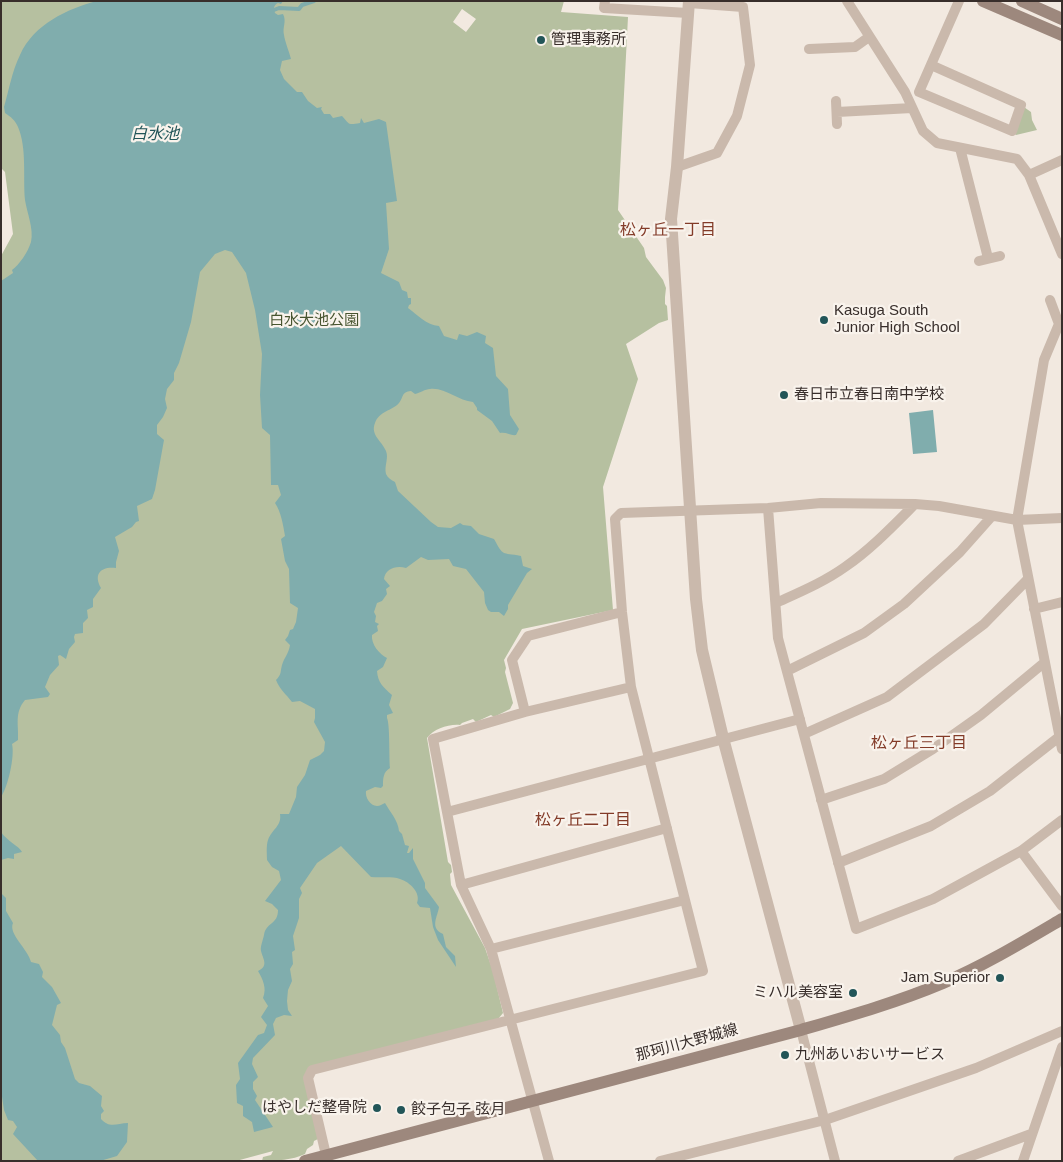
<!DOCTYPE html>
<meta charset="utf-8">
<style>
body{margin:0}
#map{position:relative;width:1063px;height:1162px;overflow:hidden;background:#f2e9e0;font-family:Helvetica,sans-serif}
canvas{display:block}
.frame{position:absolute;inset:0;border:2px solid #382e2b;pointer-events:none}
</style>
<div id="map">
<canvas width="1063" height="1162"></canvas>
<div class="frame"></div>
</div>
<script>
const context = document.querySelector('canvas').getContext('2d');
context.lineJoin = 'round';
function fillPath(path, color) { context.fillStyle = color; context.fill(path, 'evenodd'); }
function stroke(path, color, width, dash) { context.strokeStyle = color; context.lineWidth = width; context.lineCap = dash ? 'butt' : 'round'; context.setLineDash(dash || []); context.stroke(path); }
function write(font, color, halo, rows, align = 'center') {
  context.font = font + ' Helvetica,"Noto Sans JP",sans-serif'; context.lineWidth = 4.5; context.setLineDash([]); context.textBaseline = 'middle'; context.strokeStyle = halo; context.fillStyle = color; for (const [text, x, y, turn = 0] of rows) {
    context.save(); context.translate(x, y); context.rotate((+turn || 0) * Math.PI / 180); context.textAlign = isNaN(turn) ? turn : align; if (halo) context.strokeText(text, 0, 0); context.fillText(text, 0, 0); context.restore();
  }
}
fillPath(new Path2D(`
 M1 1H564L561 12 628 17 618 210 644 248 646 257 663 280 666 288 665 297V304L667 306 668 320 659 323 626 344 638 379 603 487 613 610 522 629 504 660 506 668 505 672 513 703 510 709 494 717 491 715 476 722 473 719 462 723 460 725C448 724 434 729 427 738L448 862 451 865 452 872 450 874 451 885 485 948 493 971 503 1013 498 1019 309 1069 318 1139 314 1141 313 1145 307 1149 305 1154C292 1160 277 1161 262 1161L263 1157 271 1155 273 1151 236 1161H1V256L13 234 5 172 1 168ZM462 9 476 19 466 32 453 22Z
 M1021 105 1031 112 1032 120 1037 130 1016 135 1012 131Z`), '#b6c0a0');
fillPath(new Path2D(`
 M97 1H283L281 4 278 3C274 5 273 8 275 13L278 15 283 14C287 22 282 27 284 35 285 42 289 51 291 59L282 61 280 70 284 79 297 92H302L308 101 317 108 322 107 321 109 324 114H330L333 118 342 116C350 125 348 125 360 123L361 118 364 123 379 119 386 122 397 201 386 203 389 249 381 273 399 282 402 290 407 292 408 298H411V304L409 305 408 308C418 315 426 325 439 326L444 336 457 340 459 334 467 336 477 332 486 336 485 343 493 348 496 376 508 389 510 415 519 429 516 435C511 436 507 432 500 433L492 421 477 410V408L473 402C458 401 445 387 430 389 425 389 420 393 415 394L411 391C401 392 404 397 399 403 392 411 379 411 375 423 370 435 382 441 386 451 389 458 384 466 386 474 388 478 391 480 395 482L398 491 431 522 438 527 451 528 460 523 463 525 471 526 479 534 494 539C504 557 501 552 521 556L523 566 532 569 527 573 508 605V609L504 616 499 612H491L488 610 485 603 484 592 466 569 453 566 449 559 428 560 421 557 406 568C396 565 385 569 384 579L390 586 386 589 387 594 382 601 377 603 374 612 376 616 375 622 379 624 377 626 378 631 372 635C371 644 379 654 387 658L383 667 377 671C378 683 383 687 392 695L389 705 393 713 387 715V718C390 724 389 757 390 768 383 772 383 779 383 786L381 788 375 787 366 791C365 797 370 806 377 806 380 806 382 804 385 803 390 812 398 820 399 831L402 834 405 845 409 846 407 853H409L413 848V859L425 883V888L439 907C438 916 429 928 443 934L446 947 455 956 456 967 438 940 433 927 430 908 420 907 417 903C421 893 410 882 400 879 392 876 381 878 371 877L341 846 317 863 300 888 302 893 299 899V918L293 936 295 950 292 952 293 964 290 969 292 981 288 990 287 1001 288 1010 292 1016 284 1015 276 1018 273 1024 275 1035 253 1058 252 1064 258 1077 253 1082V1089L257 1096 255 1100 273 1127 254 1132 252 1122 243 1116V1106L237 1103 236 1085 240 1079 238 1063 258 1035 264 1033 267 1025 261 1017 268 1006 263 998C267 988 263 980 258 971 269 966 263 959 261 951 260 947 263 940 264 935 266 922 278 925 278 910L272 904 265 901 281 880 279 871 272 867 267 860C267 854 266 846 268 840 272 829 282 826 280 814H289L296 797 297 787 305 775 310 760 320 755 324 751 325 742 314 722 315 718V709L300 701 292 702C286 694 280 690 276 680 282 674 280 672 282 665 284 658 289 653 290 645L285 640 288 636 290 630 293 629 296 622 298 608 290 603 289 569 285 561 281 539 285 536C283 524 281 512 275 503L281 495 278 485H271L270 435 262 428 260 395 262 354 255 310 246 273 232 252 225 250 215 254 200 272 191 322 179 363 174 373V380L167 389 165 399 167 408 163 417 157 425V434L164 440 155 490 152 499 137 506 139 521 136 522 132 527 115 537 119 551 116 562V568C101 566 93 574 101 588L93 599V607L87 610 88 618 83 623V633L75 634 74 637 75 642 69 649 66 659 60 655 58 656 59 665 50 675 45 687 50 694 48 697 25 700C14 713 19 725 18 740L12 744C15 756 8 787 1 797V281L13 273 12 270C19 265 28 252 31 242 34 229 27 213 25 200 23 177 27 148 18 127 15 120 11 117 5 113L4 107C9 90 12 71 20 55 34 24 67 9 97 1Z
 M933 410 937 452 913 454 909 413Z
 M1 832C7 841 19 846 22 852L14 854V859L8 858 1 860Z
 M1 893 6 898V911L13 923C8 934 28 949 31 962L39 964 43 972 42 977 52 987 61 1003 57 1005 52 1025 60 1035 61 1042 65 1048 75 1079 79 1083 90 1086 102 1096 101 1106 104 1111 101 1114V1119C110 1129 117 1123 128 1123L127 1142 117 1156 100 1161H38L13 1134 17 1127 13 1121 8 1120 4 1110 1 1090Z`), '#80adad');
stroke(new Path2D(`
 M269 12 279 8 299 9 302 5 314 1`), '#80adad', 4);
stroke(new Path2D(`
 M605 1 604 8 688 13
 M847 1 905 92 923 131 937 143 1017 159 1029 175
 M809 49 855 47 869 37
 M931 65 1021 105 1012 131 919 92 959 1
 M836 101 837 124
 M837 112 912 108
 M960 148 988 258
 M1062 160 1029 175 1062 254
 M677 167 717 153 737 116 750 65 743 7 689 3
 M979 261 1000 256
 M1050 300 1059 324 1044 360 1017 520 1062 749
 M768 508 778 638 856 929 933 899 1021 851 1062 820
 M776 603C800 592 824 582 845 567 871 549 893 526 915 504
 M1034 609 1062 602
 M787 671 864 633 904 604 960 552 992 516
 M525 712 512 660 528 636 622 612
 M804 734 887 697 984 624 1028 579
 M821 800 884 779 933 749 981 715 1045 662
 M447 812 800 719
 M1021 851 1062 906
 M838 863 931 826 990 791 1059 737
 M461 885 667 828
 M491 949 685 900
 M801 1030 835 1161
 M326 1155 308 1078 312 1070 703 971 631 687 622 612 615 519 621 513 768 508 821 503 915 504 939 506 1017 520 1062 518
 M549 1161 491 949 461 885 433 739 525 712 631 687
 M660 1161 825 1120 976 1068 1062 1031
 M958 1161 1031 1134
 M1023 1161 1062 1047`), '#cab9ac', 10);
stroke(new Path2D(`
 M689 1 677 167 671 219 696 599 702 650 723 738 801 1030`), '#cab9ac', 12);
stroke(new Path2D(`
 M983 1 1062 35
 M1022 1 1062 19
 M305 1161 801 1030C849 1016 898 1002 943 983 985 965 1023 942 1062 919`), '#9d887d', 12);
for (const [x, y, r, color] of [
 [541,40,5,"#225558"],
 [824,320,5,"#225558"],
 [784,395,5,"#225558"],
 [1000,978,5,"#225558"],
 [853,993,5,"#225558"],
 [785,1055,5,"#225558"],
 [377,1108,5,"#225558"],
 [401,1110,5,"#225558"]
]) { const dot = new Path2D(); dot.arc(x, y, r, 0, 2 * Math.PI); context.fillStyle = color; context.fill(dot); stroke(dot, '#f9f3ec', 2); }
write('15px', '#382e2b', '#f9f3ec', [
 ["管理事務所",551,40],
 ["Kasuga South",834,311],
 ["Junior High School",834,328],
 ["春日市立春日南中学校",794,395],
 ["Jam Superior",990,978,"right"],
 ["ミハル美容室",843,993,"right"],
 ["九州あいおいサービス",795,1055],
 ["はやしだ整骨院",367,1108,"right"],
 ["餃子包子 弦月",411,1110]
], 'left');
write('15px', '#485530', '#f9f3ec', [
 ["白水大池公園",314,321]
]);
write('15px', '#382e2b', '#f9f3ec', [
 ["那珂川大野城線",687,1043,-15]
]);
write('italic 16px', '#225558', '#f9f3ec', [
 ["白水池",155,135]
]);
write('16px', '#833b28', '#f9f3ec', [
 ["松ヶ丘一丁目",668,231],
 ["松ヶ丘三丁目",919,744],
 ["松ヶ丘二丁目",583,821]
]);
</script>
